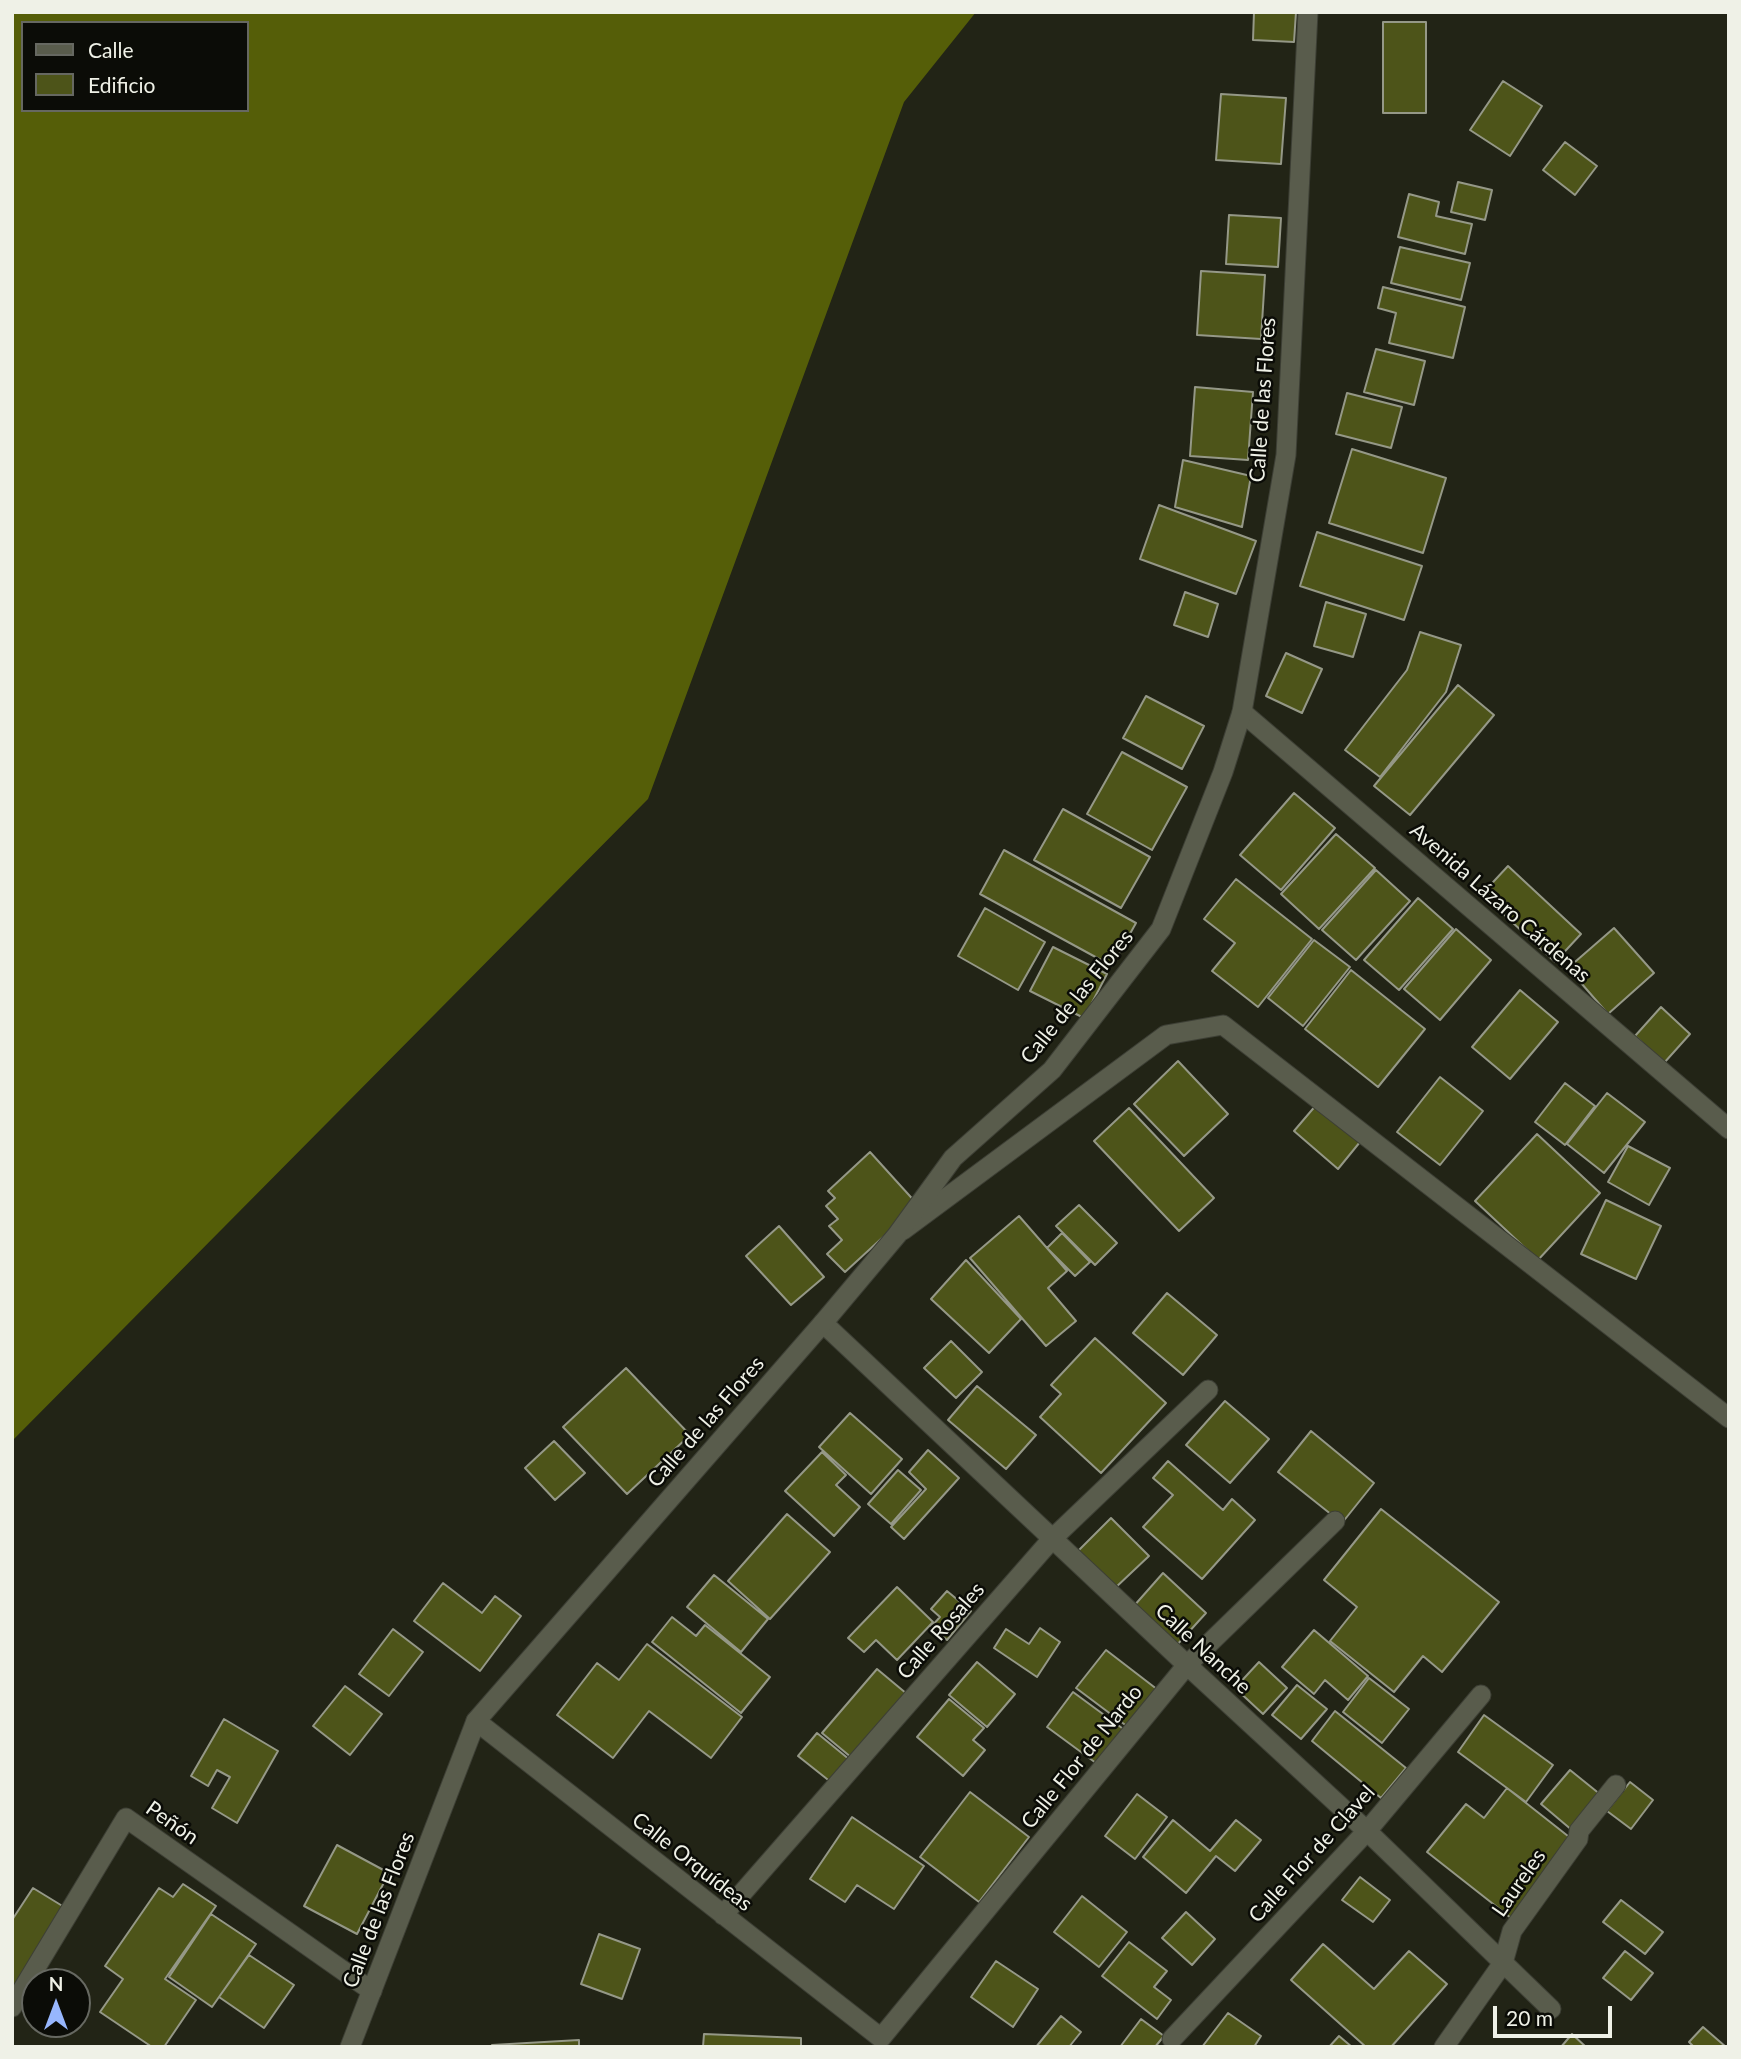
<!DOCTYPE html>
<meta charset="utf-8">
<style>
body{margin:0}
#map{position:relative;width:1741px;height:2059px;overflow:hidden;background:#222416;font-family:Lato,sans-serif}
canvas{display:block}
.frame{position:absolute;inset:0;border:14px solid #eff1e7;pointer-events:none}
.legend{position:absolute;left:21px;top:21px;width:228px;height:91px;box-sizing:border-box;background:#0b0c07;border:2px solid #666861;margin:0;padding:9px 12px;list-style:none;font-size:21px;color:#eff1e7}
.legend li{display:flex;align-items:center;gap:14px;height:35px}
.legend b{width:35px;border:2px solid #666861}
.north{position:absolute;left:21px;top:1968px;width:70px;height:70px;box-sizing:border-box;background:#0b0c07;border:2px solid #666861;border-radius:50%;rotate:0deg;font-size:19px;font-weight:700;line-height:28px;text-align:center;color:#eff1e7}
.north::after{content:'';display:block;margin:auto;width:24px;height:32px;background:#97b6fd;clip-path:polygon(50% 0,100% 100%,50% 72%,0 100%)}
.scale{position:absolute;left:1493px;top:2006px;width:119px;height:32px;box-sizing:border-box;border:4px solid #eff1e7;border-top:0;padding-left:9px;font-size:21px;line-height:24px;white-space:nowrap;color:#eff1e7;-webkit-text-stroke:5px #0b0c07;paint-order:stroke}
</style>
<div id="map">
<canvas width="1741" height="2059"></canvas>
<div class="frame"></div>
<ul class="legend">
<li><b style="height:9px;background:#595c4c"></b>Calle</li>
<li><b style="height:19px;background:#4d5419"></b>Edificio</li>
</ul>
<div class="north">N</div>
<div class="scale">20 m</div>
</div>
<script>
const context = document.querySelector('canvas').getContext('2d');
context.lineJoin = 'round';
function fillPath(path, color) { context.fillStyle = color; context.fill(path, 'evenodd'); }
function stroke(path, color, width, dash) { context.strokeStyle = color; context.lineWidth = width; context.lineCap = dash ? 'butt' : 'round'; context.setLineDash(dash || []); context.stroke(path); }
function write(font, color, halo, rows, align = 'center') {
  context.font = font + ' Lato,sans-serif'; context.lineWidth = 5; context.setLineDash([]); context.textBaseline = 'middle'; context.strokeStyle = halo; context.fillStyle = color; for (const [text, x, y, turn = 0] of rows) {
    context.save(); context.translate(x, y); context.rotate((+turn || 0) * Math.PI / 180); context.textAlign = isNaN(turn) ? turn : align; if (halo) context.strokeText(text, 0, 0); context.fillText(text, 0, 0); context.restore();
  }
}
fillPath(new Path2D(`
 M12 12H976L904 102 648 799 12 1441ZM23 23H247V110H23Z`), '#555e08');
const building = new Path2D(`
 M1254 12H1296L1294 42 1253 40Z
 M1383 22H1426V113H1383Z
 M1503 81 1542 106 1510 156 1470 130Z
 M1221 94 1286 98 1281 164 1216 160Z
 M1565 142 1597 166 1575 195 1543 170Z
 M1458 182 1492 190 1485 220 1451 212Z
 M1409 194 1439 202 1436 216 1472 224 1465 254 1398 237Z
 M1229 215 1281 218 1278 267 1226 264Z
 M1400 247 1470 263 1461 300 1391 283Z
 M1201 271 1265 275 1261 339 1197 335Z
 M1383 287 1465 307 1453 358 1389 343 1396 313 1378 308Z
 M1376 349 1425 361 1414 405 1364 392Z
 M1195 387 1253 392 1248 460 1190 456Z
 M1347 393 1402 407 1391 448 1336 434Z
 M1352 449 1446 478 1423 553 1329 523Z
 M1183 460 1251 476 1242 527 1175 507Z
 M1159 505 1256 541 1236 594 1140 559Z
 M1317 532 1422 566 1404 620 1300 586Z
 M1185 592 1218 604 1208 637 1174 625Z
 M1326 602 1366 614 1353 657 1314 646Z
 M1420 632 1461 645 1446 692 1380 777 1345 750 1407 670Z
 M1286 653 1322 669 1302 713 1266 696Z
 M1458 685 1494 715 1410 815 1374 786Z
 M1146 696 1204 726 1182 769 1123 738Z
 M1122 752 1187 787 1152 850 1087 814Z
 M1294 793 1335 828 1281 890 1240 855Z
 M1063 809 1150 857 1121 908 1034 860Z
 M1336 834 1375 868 1319 929 1281 894Z
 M1004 850 1136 923 1112 966 980 894Z
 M1508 866 1581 934 1555 962 1482 894Z
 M1376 870 1410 901 1356 960 1322 930Z
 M1236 879 1312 939 1258 1007 1212 971 1235 943 1204 919Z
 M1418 898 1453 929 1399 990 1364 960Z
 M985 908 1045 942 1018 990 958 956Z
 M1614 928 1654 973 1608 1014 1568 968Z
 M1456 929 1491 960 1440 1020 1404 989Z
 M1314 940 1350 967 1303 1026 1268 998Z
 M1053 947 1107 974 1084 1018 1030 991Z
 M1351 970 1425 1029 1378 1087 1305 1029Z
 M1520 990 1558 1022 1510 1079 1472 1047Z
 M1661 1007 1690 1034 1664 1063 1635 1036Z
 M1178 1061 1228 1114 1184 1156 1134 1104Z
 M1440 1077 1483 1111 1440 1165 1397 1132Z
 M1565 1083 1595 1106 1565 1145 1535 1122Z
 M1607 1093 1645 1122 1604 1173 1567 1144Z
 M1317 1104 1360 1142 1338 1169 1294 1131Z
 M1129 1108 1214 1198 1179 1231 1094 1141Z
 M1537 1134 1600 1193 1538 1260 1475 1201Z
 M1628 1146 1670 1168 1649 1205 1608 1182Z
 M870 1152 918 1205 845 1272 827 1254 842 1240 829 1226 838 1219 826 1206 835 1198 828 1191Z
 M1606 1200 1661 1226 1636 1279 1581 1254Z
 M1079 1205 1117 1243 1095 1265 1056 1226Z
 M1019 1216 1067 1271 1048 1288 1076 1321 1046 1346 970 1258Z
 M779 1226 824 1277 791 1305 746 1256Z
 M1062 1233 1090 1262 1075 1276 1047 1248Z
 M966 1260 1021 1319 989 1353 931 1299Z
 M1167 1293 1217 1335 1183 1375 1133 1333Z
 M1095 1338 1166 1403 1101 1473 1040 1417 1061 1394 1051 1385Z
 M951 1341 982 1372 956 1398 924 1368Z
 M626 1368 690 1435 627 1494 563 1427Z
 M977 1386 1036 1435 1006 1469 948 1420Z
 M1225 1401 1269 1439 1230 1483 1186 1445Z
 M850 1413 902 1459 871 1494 819 1447Z
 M1311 1431 1374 1483 1342 1523 1278 1472Z
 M554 1441 585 1473 555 1500 525 1468Z
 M928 1450 959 1478 904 1539 891 1527 926 1489 909 1472Z
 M822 1452 846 1475 836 1485 860 1507 834 1536 785 1491Z
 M1168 1461 1223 1510 1232 1499 1255 1520 1202 1579 1143 1527 1173 1495 1153 1478Z
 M898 1470 921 1490 891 1524 868 1504Z
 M1381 1509 1499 1602 1442 1672 1423 1656 1394 1692 1330 1641 1357 1607 1324 1580Z
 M787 1514 830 1552 770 1619 728 1581Z
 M1111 1518 1149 1556 1114 1589 1077 1552Z
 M1163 1573 1206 1613 1176 1646 1133 1607Z
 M714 1575 768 1619 741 1652 687 1607Z
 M443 1583 482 1613 495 1596 521 1616 480 1671 414 1621Z
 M897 1587 933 1622 897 1660 876 1640 864 1652 848 1638Z
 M947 1591 971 1611 947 1640 931 1627 940 1617 931 1609Z
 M672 1617 696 1636 705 1625 770 1677 741 1713 652 1642Z
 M1040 1628 1060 1642 1037 1677 994 1648 1006 1629 1029 1644Z
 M393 1629 423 1652 389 1696 359 1674Z
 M1314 1630 1368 1676 1348 1700 1325 1680 1314 1694 1282 1667Z
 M647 1644 742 1717 711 1758 649 1711 613 1758 557 1715 597 1663 619 1680Z
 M1106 1650 1158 1690 1128 1727 1076 1688Z
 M977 1662 1015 1694 987 1727 949 1695Z
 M1259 1662 1287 1688 1263 1714 1235 1688Z
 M877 1669 907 1694 852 1758 822 1733Z
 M1369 1678 1409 1709 1382 1743 1343 1712Z
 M1297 1685 1327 1709 1301 1739 1272 1715Z
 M345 1686 382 1714 350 1755 313 1726Z
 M1073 1692 1126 1731 1100 1766 1047 1727Z
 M949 1699 984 1728 973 1740 985 1750 963 1776 917 1737Z
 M1335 1711 1406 1768 1381 1798 1312 1741Z
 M1484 1715 1553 1765 1526 1802 1458 1752Z
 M224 1719 278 1751 237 1823 212 1808 230 1777 217 1770 208 1786 191 1776Z
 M817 1733 850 1760 832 1783 798 1756Z
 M1570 1770 1601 1795 1573 1831 1541 1804Z
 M1630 1782 1653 1800 1631 1829 1607 1811Z
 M1507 1788 1573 1840 1511 1918 1427 1852 1466 1804 1484 1818Z
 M970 1792 1029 1837 979 1902 920 1857Z
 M1137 1794 1167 1817 1135 1859 1105 1836Z
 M852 1817 924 1866 894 1909 857 1885 845 1902 810 1879Z
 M1173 1820 1210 1851 1236 1820 1261 1840 1235 1871 1216 1856 1186 1893 1143 1857Z
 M337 1845 389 1873 357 1934 304 1906Z
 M1360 1877 1390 1900 1373 1922 1342 1900Z
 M183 1884 216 1906 165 1979 196 2000 164 2047H152L100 2012 123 1979 105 1966 159 1888 173 1897Z
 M33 1888 69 1910 12 1999V1920Z
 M1082 1896 1127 1932 1099 1967 1054 1932Z
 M1621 1900 1663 1932 1645 1954 1603 1922Z
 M1186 1912 1215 1939 1192 1965 1162 1938Z
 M211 1914 256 1944 212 2007 169 1977Z
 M599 1934 640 1949 622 1999 581 1984Z
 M1129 1942 1167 1971 1154 1987 1171 2000 1157 2019 1102 1976Z
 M1323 1944 1374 1989 1409 1951 1447 1984 1391 2047H1366L1291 1980Z
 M1625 1951 1653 1973 1631 2000 1603 1978Z
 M249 1955 294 1985 264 2028 219 1997Z
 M996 1961 1038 1989 1013 2027 971 1997Z
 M1228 2013 1261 2036 1254 2047H1202Z
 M1061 2016 1081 2032 1069 2047H1036Z
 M1141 2019 1164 2036 1155 2047H1120Z
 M1703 2027 1726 2047H1694L1689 2042Z
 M704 2034 801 2038V2047H703Z
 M1572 2034 1586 2047H1561Z
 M1339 2036 1352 2047H1329Z
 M579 2040V2047H492V2045Z`);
fillPath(building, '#4d5419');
stroke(building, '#959887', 2);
const minor = new Path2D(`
 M1242 712 1729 1129
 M903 1230 1166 1035 1223 1025 1729 1418
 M823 1323 1187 1665 1367 1831 1551 2009
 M476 1721 881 2038 1187 1665 1335 1521
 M723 1915 1052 1539 1208 1390
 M12 2007 126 1818 372 1991
 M1172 2039 1367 1831 1481 1695
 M1444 2047 1503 1963 1512 1931 1578 1839 1579 1831 1616 1785`);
const tertiary = new Path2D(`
 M350 2047 476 1721 823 1323 897 1235 953 1158 1052 1070 1161 929 1223 772 1242 712 1286 455 1308 12`);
stroke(minor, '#3d3f35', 21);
stroke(tertiary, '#3d3f35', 21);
stroke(minor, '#595c4c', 19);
stroke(tertiary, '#595c4c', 19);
write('21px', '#eff1e7', '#0b0c07', [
 ["Calle de las Flores",1263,400,-86],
 ["Avenida Lázaro Cárdenas",1500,903,41],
 ["Calle de las Flores",1077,997,-51],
 ["Calle de las Flores",706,1422,-49],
 ["Calle Rosales",941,1631,-49],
 ["Calle Nanche",1203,1649,43],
 ["Calle Flor de Nardo",1082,1757,-51],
 ["Peñón",172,1823,35],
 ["Calle Flor de Clavel",1312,1854,-48],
 ["Calle Orquídeas",692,1862,38],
 ["Laureles",1519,1883,-55],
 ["Calle de las Flores",379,1910,-69]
]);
</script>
